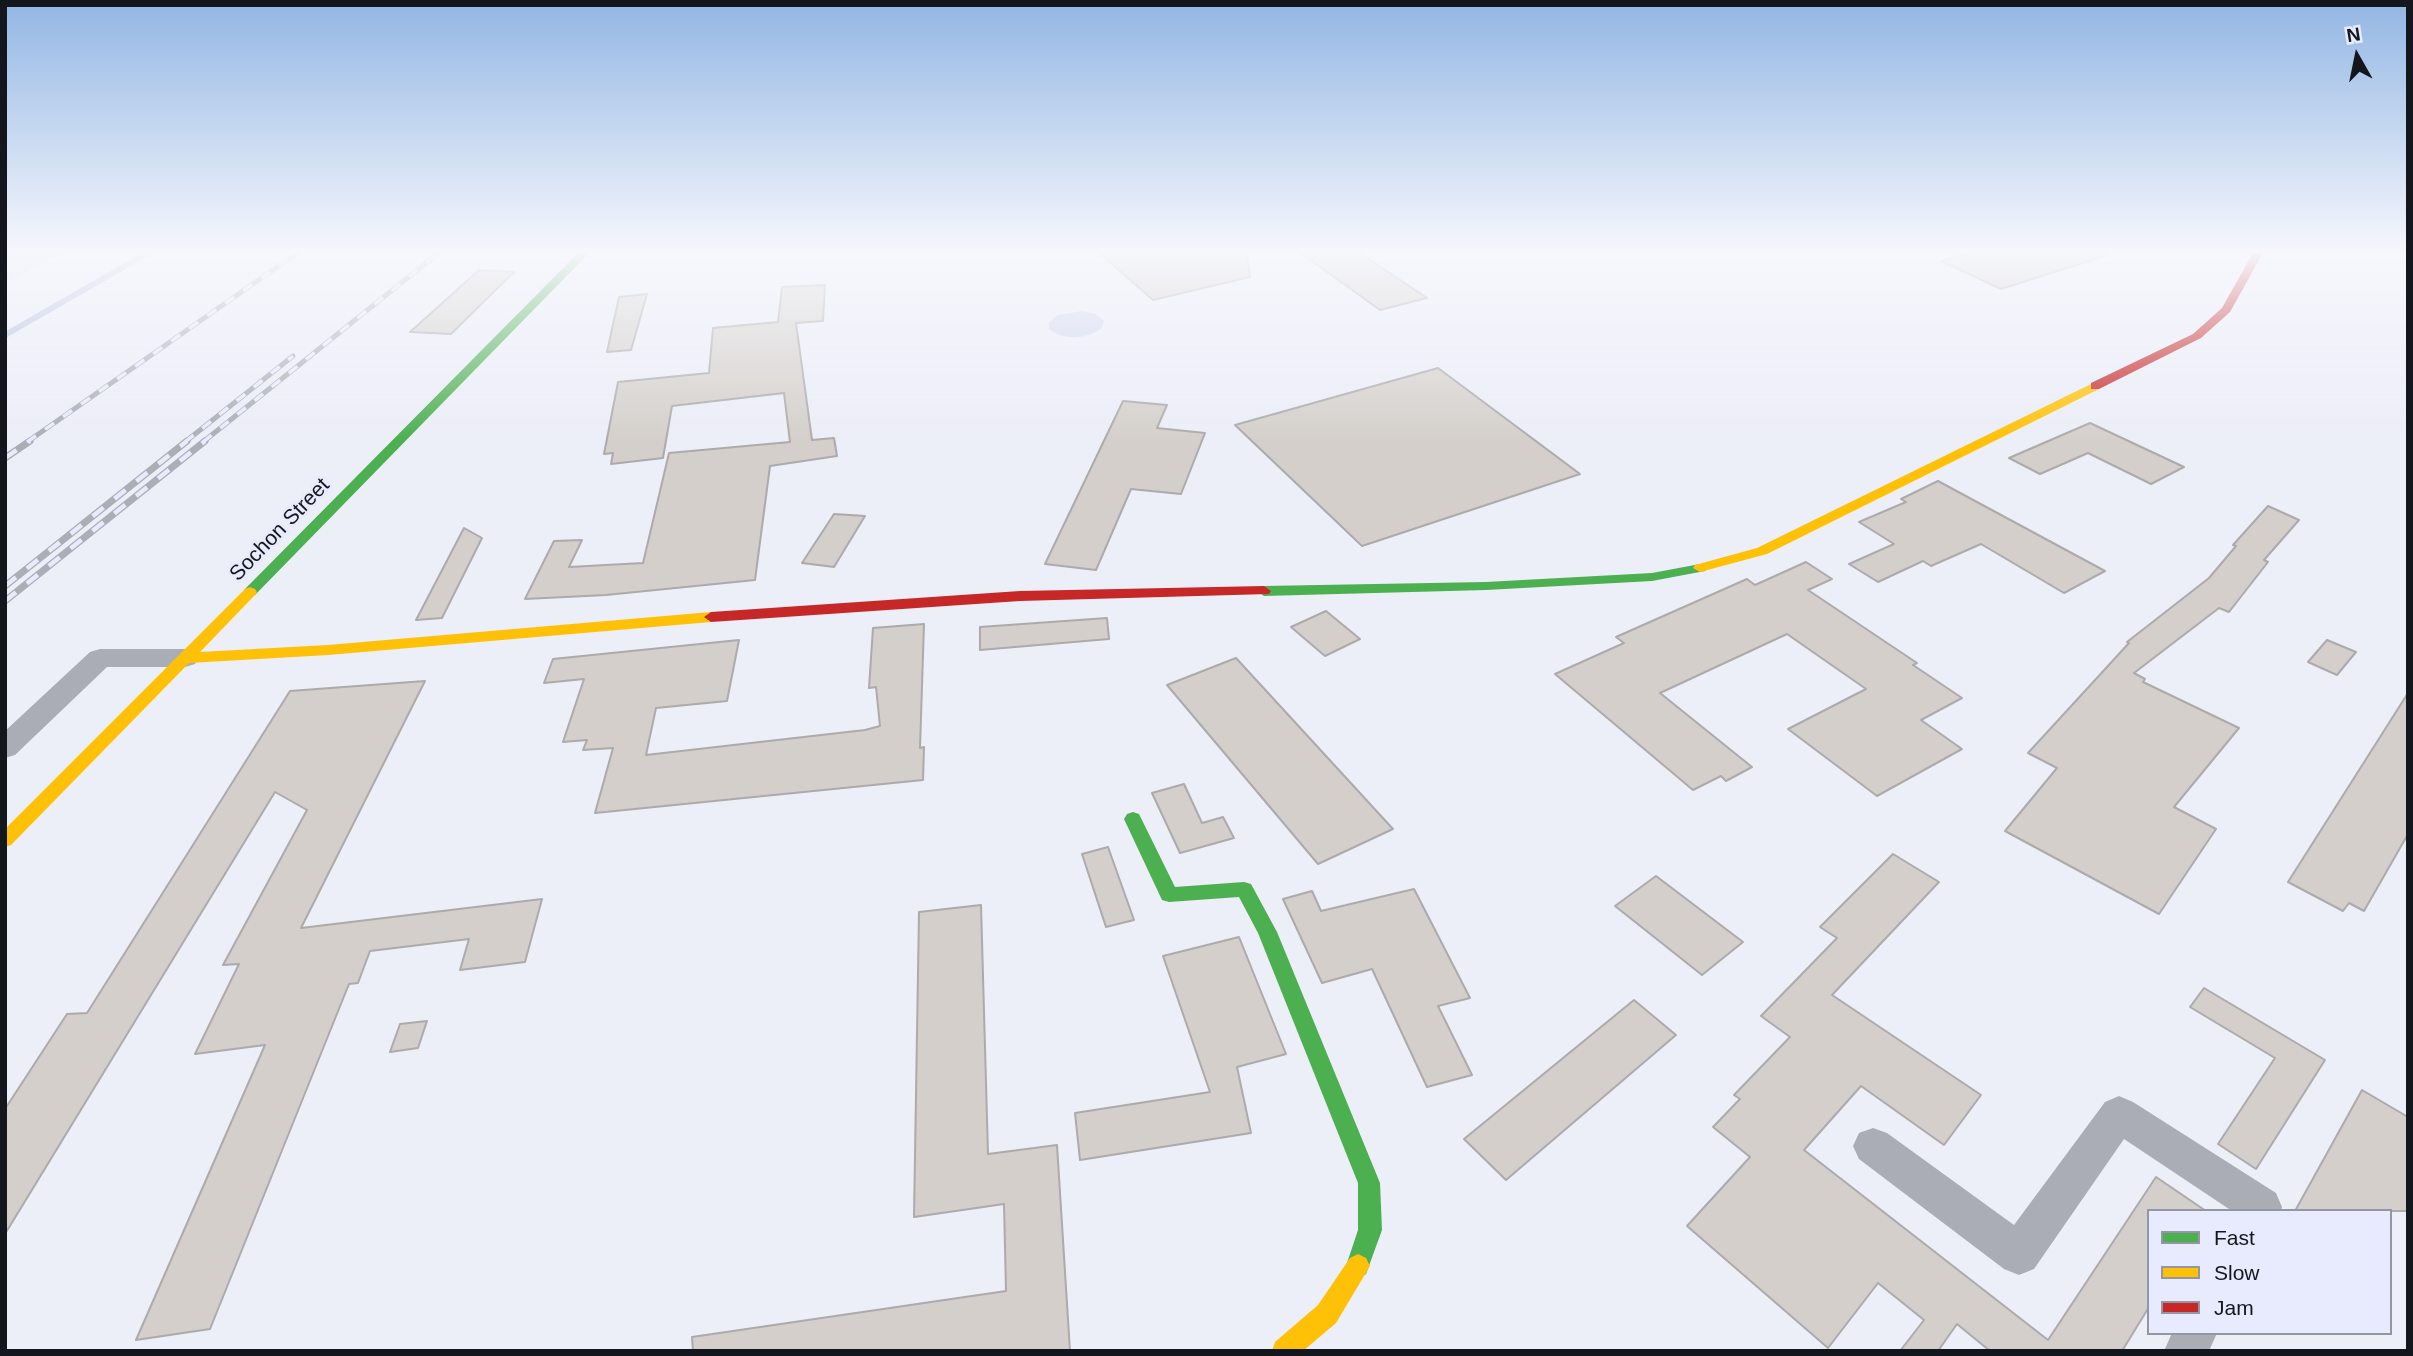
<!DOCTYPE html>
<style>
body{margin:0}
#map{position:relative;width:2413px;height:1356px;overflow:hidden;background:#eceef8;font-family:Helvetica,sans-serif}
canvas{display:block}
.frame{position:absolute;inset:0;border:7px solid #14161d;pointer-events:none}
.legend{position:absolute;left:2147px;top:1209px;width:245px;height:126px;box-sizing:border-box;background:#e7ebfd;border:2px solid #9396a3;margin:0;padding:9px 12px;list-style:none;font-size:21px;color:#14161d}
.legend li{display:flex;align-items:center;gap:14px;height:35px}
.legend b{width:35px;border:2px solid #9396a3}
.north{position:absolute;left:2322px;top:21px;width:70px;height:70px;-webkit-text-stroke:5px #e7ebfd;paint-order:stroke;rotate:351deg;font-size:19px;font-weight:700;line-height:28px;text-align:center;color:#14161d}
.north::after{content:'';display:block;margin:auto;width:24px;height:32px;background:#14161d;clip-path:polygon(50% 0,100% 100%,50% 72%,0 100%)}
</style>
<div id="map">
<canvas width="2413" height="1356"></canvas>
<div class="frame"></div>
<ul class="legend">
<li><b style="height:9px;background:#4caf50"></b>Fast</li>
<li><b style="height:9px;background:#ffc107"></b>Slow</li>
<li><b style="height:9px;background:#c62828"></b>Jam</li>
</ul>
<div class="north">N</div>
</div>
<script>
const context = document.querySelector('canvas').getContext('2d');
context.lineJoin = 'round';
function fillPath(path, color) { context.fillStyle = color; context.fill(path, 'evenodd'); }
function stroke(path, color, width, dash) { context.strokeStyle = color; context.lineWidth = width; context.lineCap = dash ? 'butt' : 'round'; context.setLineDash(dash || []); context.stroke(path); }
function write(font, color, halo, rows, align = 'center') {
  context.font = font + ' Helvetica,sans-serif'; context.lineWidth = 6; context.setLineDash([]); context.textBaseline = 'middle'; context.strokeStyle = halo; context.fillStyle = color; for (const [text, x, y, turn = 0] of rows) {
    context.save(); context.translate(x, y); context.rotate((+turn || 0) * Math.PI / 180); context.textAlign = isNaN(turn) ? turn : align; if (halo) context.strokeText(text, 0, 0); context.fillText(text, 0, 0); context.restore();
  }
}
fillPath(new Path2D(`
 M5 251H66L5 283Z`), '#e0e4f6');
fillPath(new Path2D(`
 M1082 311 1096 314 1104 321 1102 328C1087 339 1064 341 1049 329V322L1058 315Z`), '#cfd5ec');
stroke(new Path2D(`
 M5 335 151 251`), '#b1bade', 6);
const building = new Path2D(`
 M1097 251H1247L1250 277 1153 300Z
 M1298 251H1357L1427 298 1380 310Z
 M1977 251H2104L2105 256 2001 289 1941 261Z
 M479 270 514 272 451 334 410 332Z
 M825 285 823 321 796 323 812 440 834 438 837 456 770 466 755 580 606 595 525 599 554 541 582 540 569 567 643 563 669 453 790 442 784 393 672 406 663 458 611 464 613 453 604 454 618 382 709 373 713 328 778 322 782 287Z
 M647 294 631 350 607 352 619 297Z
 M1438 368 1580 474 1362 546 1235 425Z
 M1123 401 1167 405 1157 428 1205 433 1181 494 1131 489 1096 570 1045 564Z
 M2090 423 2184 467 2151 484 2088 453 2040 474 2009 458Z
 M1938 481 2105 571 2064 593 1981 544 1931 566 1923 561 1878 582 1849 564 1894 544 1859 522 1906 502 1901 499Z
 M2268 506 2299 520 2264 560 2268 562 2229 612 2219 608 2134 673 2145 679 2143 682 2239 728 2174 807 2216 829 2159 914 2005 831 2057 768 2028 753 2129 643 2127 642 2209 578 2236 546 2233 545Z
 M834 514 865 516 834 567 802 563Z
 M464 528 482 538 442 618 416 620Z
 M1806 562 1832 579 1808 590 1917 663 1913 665 1962 698 1921 720 1962 749 1877 796 1788 729 1866 689 1787 634 1660 693 1752 767 1726 781 1721 776 1693 790 1555 674 1624 643 1616 637 1747 579 1755 585Z
 M1326 611 1360 639 1325 656 1291 627Z
 M1107 618 1109 639 980 650V627Z
 M924 624 920 748 924 747 923 780 595 813 613 748 583 750 587 740 563 742 584 679 544 683 553 659 739 640 727 701 656 708 646 755 865 730 880 726 876 687 869 688 873 628Z
 M2327 640 2356 652 2337 675 2308 662Z
 M1236 658 1393 829 1318 864 1167 685Z
 M425 681 301 928 542 899 525 962 460 970 469 939 370 951 358 983 349 984 210 1329 136 1340 265 1045 195 1054 239 964 223 965 307 810 275 792 5 1234V1109L67 1014 87 1013 290 691Z
 M2408 693V834L2364 911 2349 903 2343 911 2288 882Z
 M1184 784 1202 823 1223 817 1234 838 1180 853 1152 793Z
 M1108 847 1134 920 1106 927 1082 854Z
 M1893 854 1939 882 1832 995 1981 1095 1944 1145 1861 1086 1804 1150 2048 1340 2156 1177 2206 1211H2149V1307L2122 1351H1990L1957 1324 1938 1351H1900L1924 1320 1878 1283 1828 1348 1687 1226 1750 1157 1713 1127 1740 1099 1734 1095 1790 1037 1761 1016 1837 938 1820 927Z
 M1656 876 1743 942 1702 975 1615 906Z
 M1414 889 1470 998 1438 1006 1472 1075 1427 1087 1372 969 1322 983 1283 899 1312 891 1321 911Z
 M981 905 988 1154 1057 1145 1070 1351H693L692 1337 1006 1291 1004 1204 914 1217 919 912Z
 M1239 937 1286 1054 1237 1067 1251 1133 1080 1160 1075 1113 1210 1092 1163 956Z
 M2204 988 2325 1060 2256 1169 2218 1144 2275 1058 2190 1007Z
 M1634 1000 1676 1035 1506 1180 1464 1139Z
 M427 1021 418 1048 390 1052 400 1024Z
 M2362 1090 2408 1117V1211H2295Z`);
fillPath(building, '#d4cfca');
stroke(building, '#acaaab', 2);
fillPath(new Path2D(`
 M100 649H185L195 652 199 658 195 664 185 667H107L15 755 5 758V731L90 652Z
 M2119 1096 2133 1102 2276 1193 2282 1207 2281 1211H2232L2124 1139 2034 1269 2019 1275 2004 1269 1859 1159 1853 1146 1859 1133 1873 1128 1887 1133 2014 1225 2105 1102Z
 M2172 1333H2217L2209 1351H2164Z`), '#abadb6');
fillPath(new Path2D(`
 M580 251H591L255 595H245L243 592 245 589Z
 M1700 564 1705 565 1707 568 1705 571 1652 581 1486 590 1264 596 1257 591 1264 586 1486 582 1652 573Z
 M1133 812 1139 814 1175 887 1244 882 1251 884 1277 932 1380 1183 1382 1230 1366 1274 1358 1278 1350 1274 1346 1266 1358 1230V1183L1258 933 1239 897 1169 902 1162 900 1124 819 1127 814Z`), '#4caf50');
fillPath(new Path2D(`
 M2095 382 2099 383V389L1767 554 1700 572 1693 568 1695 565 1757 548Z
 M250 587 255 589 257 592 255 595 200 652 328 645 711 612 718 617 711 622 328 655 189 663 11 845 5 847V829L245 589Z
 M1358 1254 1366 1258 1370 1266 1336 1323 1303 1351H1272L1275 1342 1318 1305 1350 1258Z`), '#ffc107');
fillPath(new Path2D(`
 M2254 251H2264L2230 312 2201 338 2099 389H2091V383L2193 334 2222 308Z
 M1264 586 1271 591 1269 594 1020 601 711 622 704 617 711 612 1020 591Z`), '#c62828');
const railFar1 = new Path2D(`
 M27 442 300 251
 M185 442 293 356
 M203 442 441 251`);
const rail = new Path2D(`
 M5 458 30 441
 M5 586 187 441
 M5 601 205 441`);
stroke(railFar1, '#acaeb7', 5);
stroke(rail, '#acaeb7', 7);
stroke(railFar1, '#e7ebfd', 3.5, [11]);
stroke(rail, '#e7ebfd', 4.5, [14]);
const sky = context.createLinearGradient(0, 0, 0, 441);
sky.addColorStop(0, '#92b6e4');
sky.addColorStop(0.57, '#f6f7fc');
sky.addColorStop(1, '#f6f7fc00');
context.fillStyle = sky;
context.fillRect(0, 0, 2413, 441);
write('21px', '#14161d', '#e7ebfd', [
 ["Sochon Street",280,530,-46]
]);
</script>
